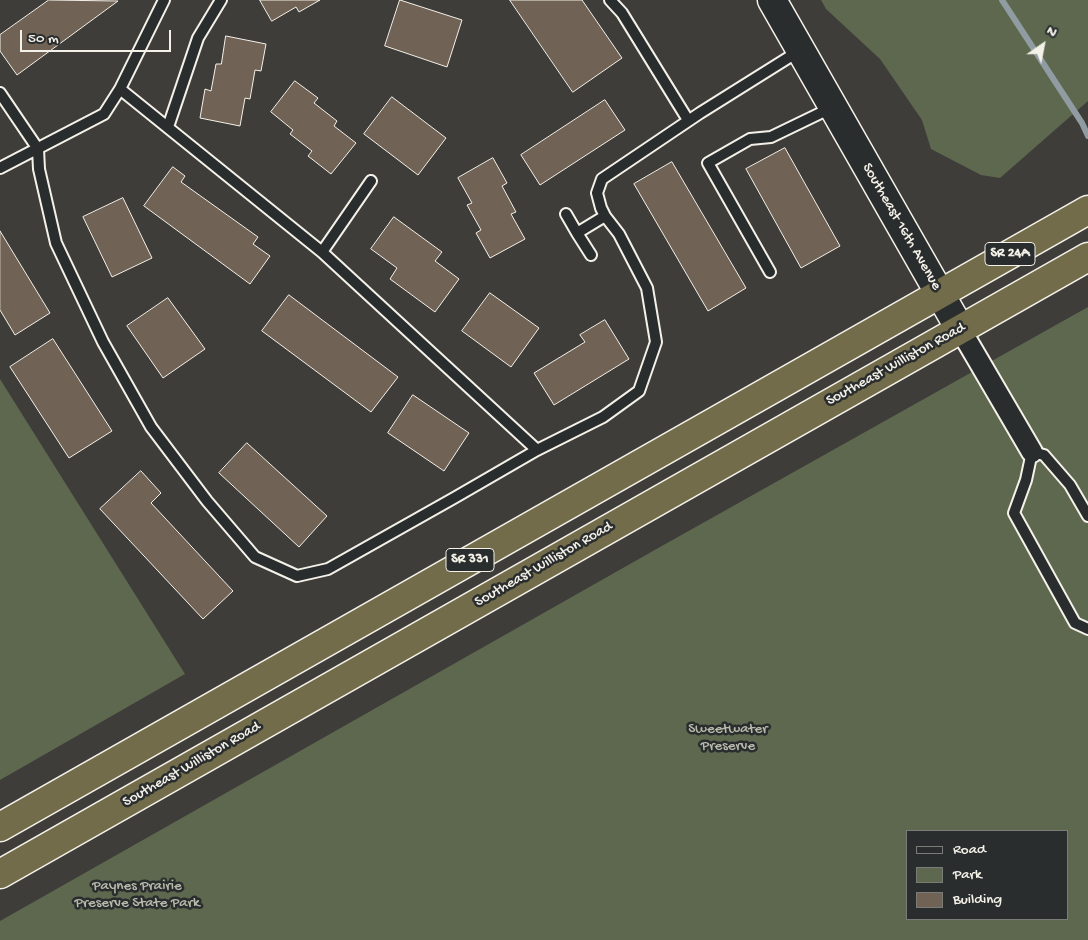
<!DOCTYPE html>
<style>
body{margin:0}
#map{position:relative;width:1088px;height:940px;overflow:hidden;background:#3f3d3a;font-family:"Gochi Hand",sans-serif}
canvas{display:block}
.legend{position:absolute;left:906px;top:830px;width:162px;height:90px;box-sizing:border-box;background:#2a2d2e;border:1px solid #7b7b78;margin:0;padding:6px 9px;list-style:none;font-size:15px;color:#f4f1e8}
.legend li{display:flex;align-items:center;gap:10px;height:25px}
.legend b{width:25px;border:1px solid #7b7b78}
.north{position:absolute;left:1018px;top:20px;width:50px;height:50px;-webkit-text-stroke:4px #2a2d2e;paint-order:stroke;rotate:33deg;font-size:14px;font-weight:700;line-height:20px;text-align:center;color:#f4f1e8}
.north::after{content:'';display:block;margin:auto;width:18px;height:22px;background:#f4f1e8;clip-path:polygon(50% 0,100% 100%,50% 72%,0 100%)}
.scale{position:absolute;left:20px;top:30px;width:151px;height:22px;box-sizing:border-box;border:2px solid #f4f1e8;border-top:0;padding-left:6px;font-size:15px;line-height:18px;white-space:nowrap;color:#f4f1e8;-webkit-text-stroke:4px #2a2d2e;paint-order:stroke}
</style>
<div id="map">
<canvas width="1088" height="940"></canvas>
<ul class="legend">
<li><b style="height:6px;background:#2a2d2e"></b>Road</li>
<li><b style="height:14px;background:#5d684f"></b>Park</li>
<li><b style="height:14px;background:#706356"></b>Building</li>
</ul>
<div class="north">N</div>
<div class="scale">50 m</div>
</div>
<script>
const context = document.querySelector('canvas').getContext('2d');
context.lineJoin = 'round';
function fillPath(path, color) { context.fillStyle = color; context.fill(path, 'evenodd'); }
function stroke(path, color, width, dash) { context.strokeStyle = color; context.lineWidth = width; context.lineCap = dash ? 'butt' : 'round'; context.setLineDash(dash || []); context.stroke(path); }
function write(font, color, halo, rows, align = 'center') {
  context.font = font + ' "Gochi Hand",sans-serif'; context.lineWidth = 5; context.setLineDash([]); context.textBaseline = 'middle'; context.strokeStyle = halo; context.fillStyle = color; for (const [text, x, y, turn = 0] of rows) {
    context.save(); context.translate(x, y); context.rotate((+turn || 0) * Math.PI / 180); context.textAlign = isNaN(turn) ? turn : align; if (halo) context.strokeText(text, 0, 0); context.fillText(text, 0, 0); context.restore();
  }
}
fillPath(new Path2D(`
 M821 0H1088V101L1000 178 981 175 931 149 922 120 880 59 826 9Z
 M1088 307V940H0V921L660 547ZM907 831H1067V919H907Z
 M0 379 185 674 0 780Z`), '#5d684f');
stroke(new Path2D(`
 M1002 0 1082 123 1088 136`), '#909ca1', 6);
const building = new Path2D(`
 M49 0 118 1 17 75 0 51V35Z
 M260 0H320L299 12 296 7 272 21Z
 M400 0 462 20 447 67 385 46Z
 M510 0H582L622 58 573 92Z
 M226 36 266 44 261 71 255 70 250 99 245 98 240 126 200 118 205 89 211 91 216 64H221Z
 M295 81 318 98 314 103 337 121 334 126 356 143 331 174 308 156 312 151 290 134 293 130 271 112Z
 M392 97 446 138 418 175 364 134Z
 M605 100 625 130 540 185 521 155Z
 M785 148 840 246 801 268 746 169Z
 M493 158 507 183 502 186 516 212 511 214 525 239 490 258 476 233 481 230 467 205 472 203 458 178Z
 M672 162 746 288 708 311 634 184Z
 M173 167 185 176 181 182 258 237 253 244 270 256 250 284 144 206Z
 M123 198 152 258 112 277 83 217Z
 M394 217 442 252 435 261 459 279 435 312 390 279 397 268 371 249Z
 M0 231 50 313 15 335 0 310Z
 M490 293 539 328 511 367 462 331Z
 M289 295 398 377 371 412 262 331Z
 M168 298 205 349 163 378 127 326Z
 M605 320 629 359 554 405 534 373 585 342 580 335Z
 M53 339 112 431 69 458 10 367Z
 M413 395 469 433 444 471 388 433Z
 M247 443 327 516 299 547 219 473Z
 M141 471 161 493 151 503 233 591 203 619 100 509Z`);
fillPath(building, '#706356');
stroke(building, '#f4f1e8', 1);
const lane = new Path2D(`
 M610 0 622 13 688 120
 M120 89 322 252 371 181
 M0 93 38 149 39 169 56 243 103 342 151 427 207 501 255 557 297 576 328 569 454 498 537 450 603 417 639 391 656 342 647 288 619 234 605 216 601 208 597 193 602 179 700 113 799 51
 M168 127 198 38 221 0
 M0 168 104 114 120 89 164 0
 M566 214 577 233
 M322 252 537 450
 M591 255 577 233 605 216
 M770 272 708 163 750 139 771 137 831 108
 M1088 516 1070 485 1044 455 1032 452 1026 480 1014 513 1075 623 1088 629`);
const street = new Path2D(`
 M960 329 1032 452`);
const secondary = new Path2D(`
 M772 0 960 329`);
const highway = new Path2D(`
 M0 827 1088 210
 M0 874 1088 257`);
stroke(lane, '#f4f1e8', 14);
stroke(street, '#f4f1e8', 24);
stroke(secondary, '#f4f1e8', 31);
stroke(highway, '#f4f1e8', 31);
stroke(lane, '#2a2d2e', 10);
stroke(street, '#2a2d2e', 20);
stroke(secondary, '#2a2d2e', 28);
stroke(highway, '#726c4b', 28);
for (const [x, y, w] of [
 [1010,254,50],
 [470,560,48]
]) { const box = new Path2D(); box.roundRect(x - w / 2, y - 11.5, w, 23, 4); context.fillStyle = '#2a2d2e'; context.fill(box); stroke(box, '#f4f1e8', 1); }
write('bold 14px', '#f4f1e8', null, [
 ["SR 24A",1010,254],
 ["SR 331",470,560]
]);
write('15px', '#f4f1e8', '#2a2d2e', [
 ["Southeast 16th Avenue",901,227,60],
 ["Southeast Williston Road",896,365,-29],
 ["Southeast Williston Road",544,565,-30],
 ["Southeast Williston Road",192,765,-30]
]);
write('15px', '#b8baab', '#2a2d2e', [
 ["Sweetwater",728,730],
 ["Preserve",728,747],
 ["Paynes Prairie",137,887],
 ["Preserve State Park",137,904]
]);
</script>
